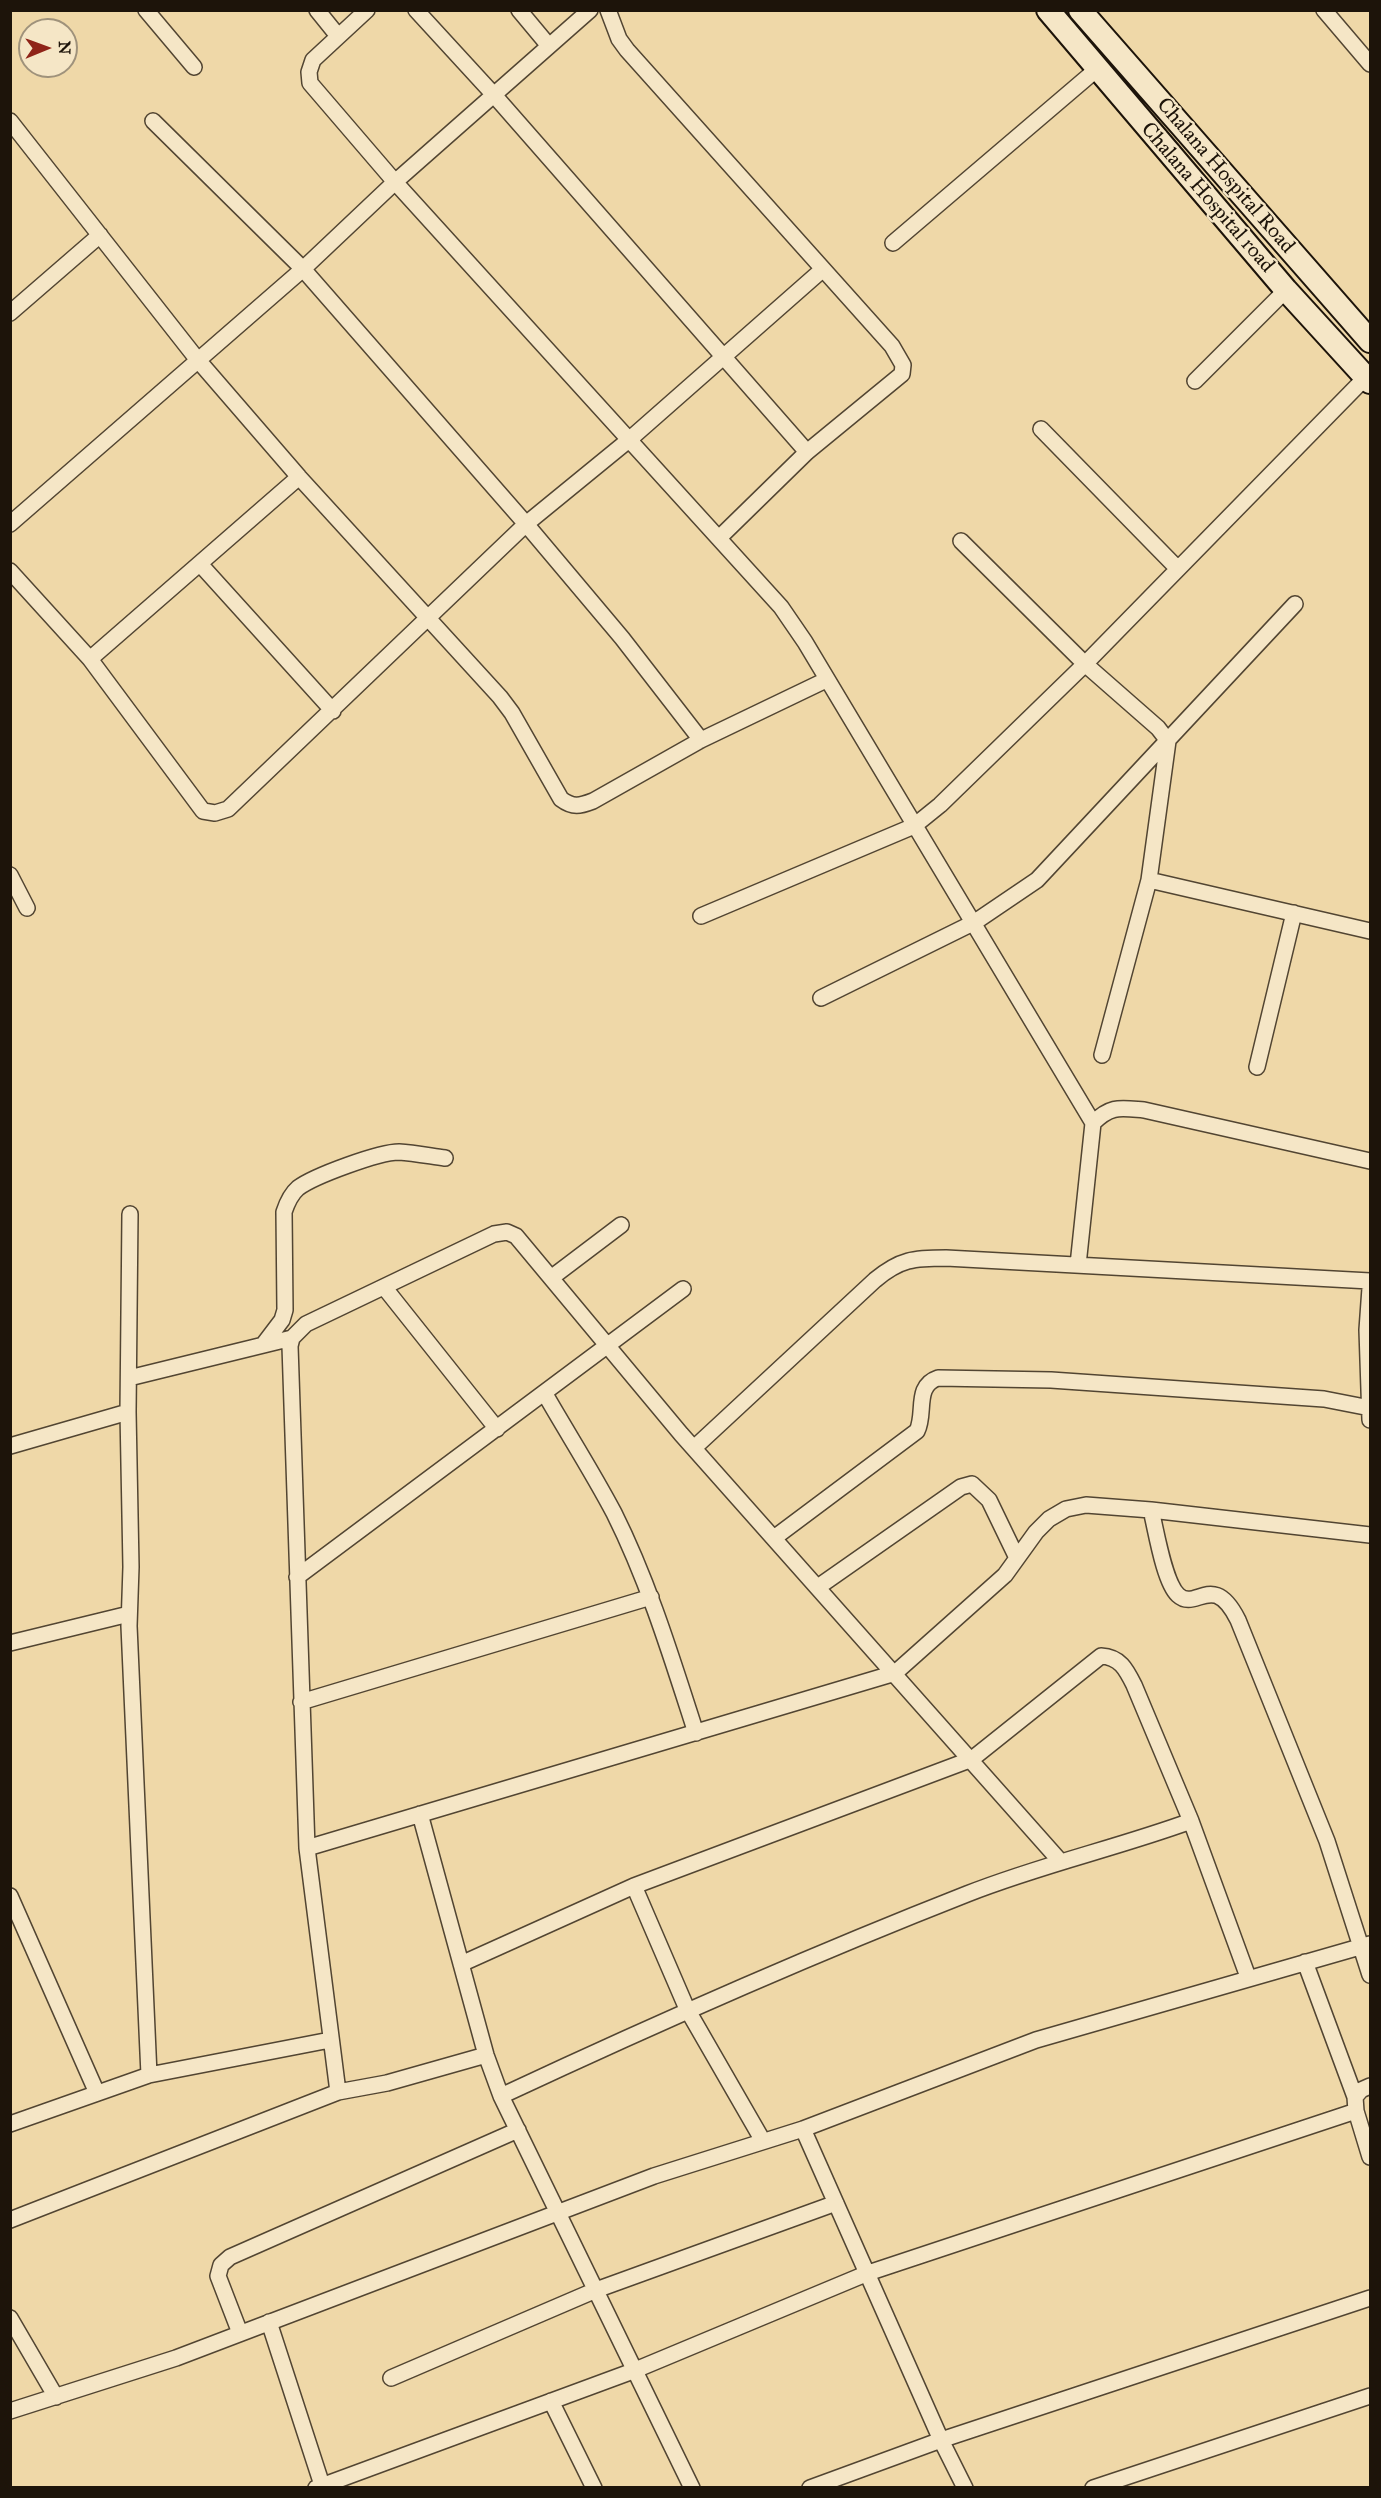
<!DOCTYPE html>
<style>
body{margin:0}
#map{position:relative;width:1381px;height:2498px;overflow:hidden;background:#efd8a8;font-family:"IM FELL Great Primer",serif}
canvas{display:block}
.frame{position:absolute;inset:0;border:12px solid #1d140a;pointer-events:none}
.north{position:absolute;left:18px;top:18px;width:60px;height:60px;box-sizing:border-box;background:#f5e6c6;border:2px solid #9f927b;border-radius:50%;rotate:89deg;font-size:16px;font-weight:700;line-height:24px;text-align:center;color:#1d140a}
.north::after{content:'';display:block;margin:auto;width:21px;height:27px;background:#8f2418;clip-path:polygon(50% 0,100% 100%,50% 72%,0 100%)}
</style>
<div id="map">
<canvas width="1381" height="2498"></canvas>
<div class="frame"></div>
<div class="north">N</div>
</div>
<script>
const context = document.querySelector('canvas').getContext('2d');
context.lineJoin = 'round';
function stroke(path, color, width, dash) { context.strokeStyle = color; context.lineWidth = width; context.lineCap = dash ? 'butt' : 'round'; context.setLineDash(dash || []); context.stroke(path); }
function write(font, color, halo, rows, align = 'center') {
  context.font = font + ' "IM FELL Great Primer",serif'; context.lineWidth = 4.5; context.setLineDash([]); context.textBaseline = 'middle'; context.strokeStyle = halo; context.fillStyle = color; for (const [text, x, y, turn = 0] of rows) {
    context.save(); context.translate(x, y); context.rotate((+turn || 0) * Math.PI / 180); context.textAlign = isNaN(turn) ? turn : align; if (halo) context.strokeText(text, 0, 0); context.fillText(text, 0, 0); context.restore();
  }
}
const street = new Path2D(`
 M146 10 194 67
 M317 10 338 36
 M367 10 313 60 309 72 310 83 395 182 781 607 805 642 1093 1123
 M416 10 494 95 807 452
 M519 10 549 46
 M608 10 619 39 627 50 892 346 903 365 902 374 807 452 719 538
 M1324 10 1370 64
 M10 121 197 359 299 477 500 697 512 713 561 799C573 808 580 806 593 801L701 740 826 680
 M153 121 303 269 526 524 622 638 701 740
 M893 243 1097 69
 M10 313 100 235
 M1195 381 1286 290
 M1041 429 1178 569
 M10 524 303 269 395 182 590 10
 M961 541 1085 664 1158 728 1168 741 1149 880 1102 1055
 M200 564 333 711
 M10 571 90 659 203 811 215 813 228 809 526 524 630 439 822 270
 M90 659 299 477
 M10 875 27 908
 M1149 880 1370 931
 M701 916 914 826 940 805 1085 664 1366 377
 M821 998 975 922 1037 880 1295 604
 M1257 1067 1294 913
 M130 1214 128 1412 131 1567 129 1626 149 2075
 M1078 1265 1093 1123C1111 1105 1120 1108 1144 1110L1370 1161
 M551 1278 621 1225
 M384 1287 497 1429
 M1370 1288 1367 1330 1370 1420
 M263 1345 282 1320 285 1310 284 1212C287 1203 291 1194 298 1188 314 1176 379 1152 399 1152 414 1153 430 1156 445 1158
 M129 1378 292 1338
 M545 1394C568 1434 593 1473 614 1513 649 1583 672 1659 696 1733
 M10 1446 128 1412
 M694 1448 875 1280C900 1259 914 1258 946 1258L1370 1281
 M1151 1510C1156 1530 1164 1582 1178 1595 1196 1612 1213 1570 1238 1620L1327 1841 1370 1975
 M774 1538 917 1431C926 1413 914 1386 938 1378L1051 1380 1324 1399 1370 1408
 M297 1577 683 1289
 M818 1587 961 1487 972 1484 989 1500 1017 1558
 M10 1643 129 1614
 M301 1702 651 1597
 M420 1814 486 2055 501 2096 692 2488
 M307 1848 895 1673 1005 1575 1036 1532 1049 1519 1066 1509 1086 1505 1151 1510 1370 1535
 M634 1886 687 2009 763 2141
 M10 1896 97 2093
 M1305 1962 1355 2097
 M461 1964 634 1886 972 1759 1101 1656C1120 1657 1126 1669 1134 1685L1191 1821 1248 1977
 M1370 2086 1361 2090 1355 2097 1356 2111 1370 2157
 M338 2092 307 1848 290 1346 292 1338 306 1324 494 1234 507 1232 516 1236 681 1434 1060 1861
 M501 2096C655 2024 809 1956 967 1894 1040 1865 1117 1848 1191 1821
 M10 2124 149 2075 330 2040
 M803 2129 941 2440 965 2488
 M10 2220 338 2092 387 2083 486 2055
 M10 2318 56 2397
 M269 2322 322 2485
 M240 2333 218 2276 221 2265 230 2257 518 2130
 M391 2378 596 2290 836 2203
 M551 2401 594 2488
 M10 2411 176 2358 654 2176 803 2129 1036 2040 1370 1944
 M316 2488 633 2371 868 2273 1356 2111
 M810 2488 941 2440 1370 2298
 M1093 2488 1370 2396`);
const secondary = new Path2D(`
 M1048 10 1286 290 1370 382
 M1080 10 1370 341`);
stroke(street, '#524532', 18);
stroke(secondary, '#1d140a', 26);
stroke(street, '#f5e6c6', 15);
stroke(secondary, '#f5e6c6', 22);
write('21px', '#1d140a', '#f5e6c6', [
 ["Chalana Hospital Road",1225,176,49],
 ["Chalana Hospital road",1207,198,49]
]);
</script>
